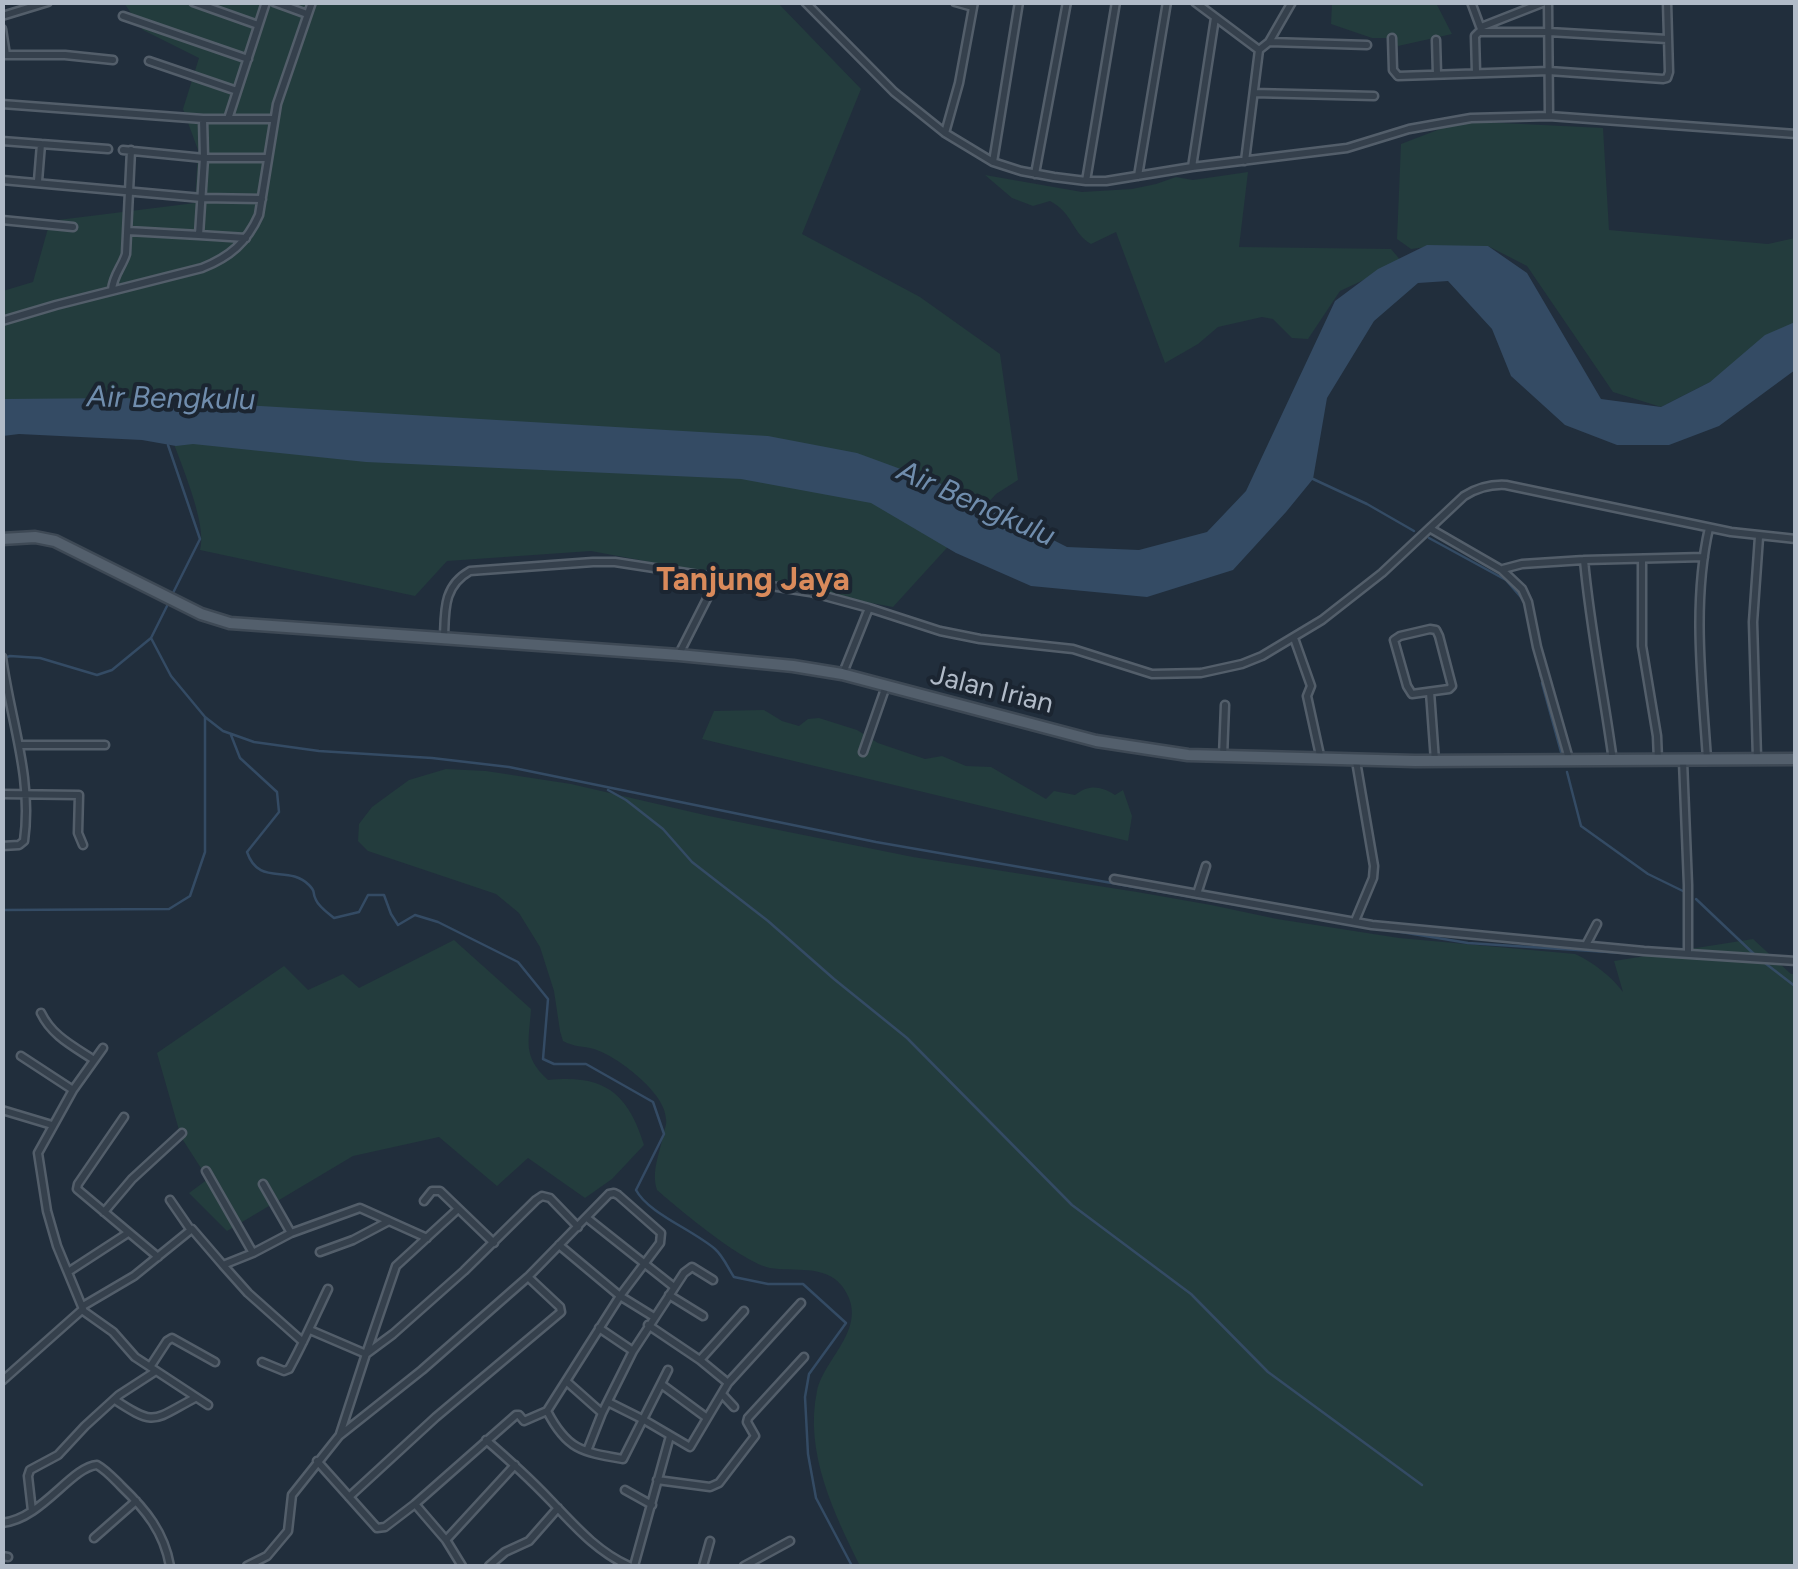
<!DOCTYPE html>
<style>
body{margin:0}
#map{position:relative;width:1798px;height:1569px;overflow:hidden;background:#212e3c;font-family:Figtree,sans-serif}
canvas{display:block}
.frame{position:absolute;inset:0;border:5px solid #b1bbc8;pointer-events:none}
</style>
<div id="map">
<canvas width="1798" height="1569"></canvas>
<div class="frame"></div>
</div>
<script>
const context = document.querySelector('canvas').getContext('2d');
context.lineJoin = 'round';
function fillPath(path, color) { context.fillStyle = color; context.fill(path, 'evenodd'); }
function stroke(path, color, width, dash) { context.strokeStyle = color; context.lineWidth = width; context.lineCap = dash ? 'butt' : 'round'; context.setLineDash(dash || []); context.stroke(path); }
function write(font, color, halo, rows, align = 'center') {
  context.font = font + ' Figtree,sans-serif'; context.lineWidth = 8; context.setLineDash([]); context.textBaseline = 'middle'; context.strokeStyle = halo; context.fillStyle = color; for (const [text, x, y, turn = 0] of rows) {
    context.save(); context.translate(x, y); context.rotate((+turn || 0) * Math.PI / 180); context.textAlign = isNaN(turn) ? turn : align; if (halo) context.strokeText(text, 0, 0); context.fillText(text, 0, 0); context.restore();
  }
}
fillPath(new Path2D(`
 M124 3H778L861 89 802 234 920 297 1000 354 1018 480 996 494 893 607 591 551 447 561 415 596 200 550C208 524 179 460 170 433L3 415V291L33 282 50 221 195 203 198 150 183 109 199 58 143 30Z
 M1332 3H1436L1452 34 1398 46 1388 38H1372L1331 24Z
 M1461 121 1603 128 1609 230 1768 244 1795 238V323L1710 382 1661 407 1613 392 1527 266 1488 246H1434L1411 249 1397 239 1401 144Z
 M1248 172 1239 247 1391 249 1402 262 1340 291 1308 339 1292 338 1273 319 1262 317 1218 327 1198 344 1165 363 1116 232 1091 244C1071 232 1074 214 1050 201L1033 206 1012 198 985 175 1082 192 1132 189 1156 184 1176 177 1193 180Z
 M764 710 782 721 799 726 808 719 819 718 857 730 878 743 925 759 942 756 966 766 991 767 1046 799 1054 791 1075 795C1089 784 1101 786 1115 795L1123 790 1132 816 1128 841 702 739 714 711Z
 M446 769 486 771 571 784 709 816 913 857 1137 892 1211 905 1277 919 1399 938 1575 954C1593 962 1612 977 1623 992L1614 961 1753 939 1791 974H1795V1566H860C834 1513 804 1452 817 1391 825 1356 872 1326 842 1286 825 1264 793 1272 770 1268 742 1262 680 1210 657 1190 651 1170 660 1154 663 1135 664 1130 667 1125 666 1119 666 1093 617 1056 594 1049 583 1046 574 1047 563 1041L560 1031 554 991 540 947 519 913 496 894 368 851 358 841 359 824 372 807 409 780Z
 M454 940 531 1009C529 1042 522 1056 548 1080 603 1074 628 1092 644 1145L612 1179 585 1198 528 1158 497 1186 439 1137 353 1156 227 1231 189 1193 208 1179 181 1137 157 1053 284 966 308 990 343 974 359 988Z`), '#233c3d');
fillPath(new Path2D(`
 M1427 245 1488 246 1527 273 1601 399 1661 407 1710 382 1765 335 1795 322V370L1719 426 1669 445H1617L1565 425 1511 376 1492 329 1448 281 1418 283 1374 321 1327 398 1313 479 1286 512 1233 570 1147 597 1031 586 956 553 871 503 741 479 366 462 193 444 176 446 142 440 19 434 3 436V399L125 398 768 436 857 453 947 486 1067 547 1139 550 1207 532 1246 491 1335 301 1378 269Z`), '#344b64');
stroke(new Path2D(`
 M168 445 200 539 172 595
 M1313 479 1367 504 1414 531
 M1429 538 1506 580 1526 603
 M4 658 10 656 40 658 97 675 112 670 151 638 169 602
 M1538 659 1541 677
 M1542 683 1561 752
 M205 717 223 731 254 742 319 751 432 758 509 767 876 842 1267 910
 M231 735 240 758 277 792 279 812 247 852C259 887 288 864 309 885 317 893 311 890 316 900 319 907 328 913 334 918L359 912 368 895H384L391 914 398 925 415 915 438 922 518 962 548 999 543 1059 554 1064H586L653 1102 664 1134 636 1190C648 1213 693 1230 715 1249 723 1256 728 1268 734 1277L768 1284H803L846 1323 809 1374 805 1397 808 1454 816 1498 852 1566
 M1567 772 1581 826 1648 874 1687 893
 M608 790 626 800 663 829 692 862 768 921 834 979 907 1038 1072 1205 1191 1294 1268 1372 1422 1485
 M1696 899 1755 955
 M2 910 169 909 190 896 205 852V717L171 676 151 638
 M1389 930 1468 943 1639 954
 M1737 960 1763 962
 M1765 963 1796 987`), '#344b64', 2.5);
const minor = new Path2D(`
 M193 2 258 25
 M274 2 307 14
 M805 2 894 92 945 133 993 162 1021 171 1054 177 1086 181H1106L1192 167 1347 148 1409 129 1471 118 1549 116 1796 134
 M955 2 973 7
 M1195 2 1259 50
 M1471 2 1481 29
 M1548 2 1549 116
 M2 16 48 2
 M123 16 248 59
 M1481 27 1545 2
 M2 29 6 55
 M1392 38 1393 70 1398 76 1549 71 1663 79 1667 78 1669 72 1667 2
 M1436 40 1437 74
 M1270 42 1367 45
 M2 55H65L113 60
 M149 61 237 91
 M1476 72 1475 36 1479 32H1549L1667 39
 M1254 93 1374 96
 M2 104 203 119H273
 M228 119 266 2
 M945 133 959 83 974 2
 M2 141 41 144
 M123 150 204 158H266
 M1245 161 1259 50 1269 42 1292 2
 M993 162 1019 2
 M1192 167 1215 18
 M1035 174 1067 2
 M1138 176 1167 2
 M2 180 202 198 262 199
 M38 181 41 144 108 149
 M1086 181 1116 2
 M2 220 73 227
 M128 231 199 235 204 158 203 119
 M199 235 246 238
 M112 290C113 275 122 267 126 254L131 150
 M2 321 56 305 202 268C230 257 247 242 259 215L277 104 312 2
 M1431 529 1502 570 1522 589 1528 602 1537 647 1569 759
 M1642 559V646L1657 736 1658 760
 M1584 560C1590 628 1604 694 1613 761
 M1503 569 1522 564 1584 560 1704 557
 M1430 629 1436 630 1439 636 1452 686 1449 689 1412 694 1407 686 1394 640 1400 636Z
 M444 638C445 610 443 586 470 571L593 562H615L810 592 869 608 940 631 980 639 1073 649 1152 674 1201 673 1242 664 1262 656 1322 620 1382 573 1464 496C1477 488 1490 484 1506 485L1731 532 1796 539
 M1294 638 1311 686 1307 696 1321 760
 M679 654 718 577
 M2 657C10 719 33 777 24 841L19 845 2 846
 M843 673 869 608
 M1430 692 1435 761
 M19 745H105
 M863 752 886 686
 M1223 757 1225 705
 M1757 758 1753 622 1759 537
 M1707 759C1702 683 1692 603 1709 528
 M1683 761 1688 885V954
 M2 794 79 795 78 833 83 845
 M1114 879 1372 925 1644 951 1796 961
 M1197 894 1206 866
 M1355 921 1373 878 1374 866 1356 761
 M1586 945 1597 924
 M41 1013C52 1036 73 1046 94 1060
 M21 1056 73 1090
 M2 1110 52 1125
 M124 1117 78 1184 77 1189 158 1257
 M206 1171 253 1253
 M263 1184 291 1233
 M170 1200 190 1229
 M424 1201 432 1191H440L494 1243
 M104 1212 132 1179 182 1133
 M587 1218 674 1287
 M559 1245 620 1296 654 1317
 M320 1252 353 1240 389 1221
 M223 1265 248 1293 303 1342
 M68 1272 128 1233
 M669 1295 703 1316
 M83 1306 134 1276 192 1229 223 1265 253 1253 291 1233 360 1208 427 1238
 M82 1310 113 1332 135 1357 208 1405
 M648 1325 700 1360
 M599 1328 633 1351
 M310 1330 366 1354 396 1266 458 1209
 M262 1362 284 1371 289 1369C304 1342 315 1316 328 1289
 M150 1367 167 1341 172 1338 215 1362
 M2 1381 83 1309 57 1246 47 1211 38 1153 73 1090 103 1048
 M566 1381 602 1413
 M728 1383 700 1360 744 1311
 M661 1384 707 1418
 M722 1394 734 1407
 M115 1400C156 1427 153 1420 195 1398
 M608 1402 644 1420 690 1447 728 1383 801 1303
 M547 1411C567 1450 582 1452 623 1459L668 1370
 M340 1434 366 1354 393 1334 464 1271 536 1200 542 1196 550 1198 578 1227
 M486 1440C508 1459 530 1479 550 1500 575 1526 596 1551 629 1566
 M587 1451 602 1413 633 1351 684 1273 692 1267 713 1280
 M657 1480 710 1487 719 1483 755 1436 747 1422 748 1418 804 1357
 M625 1490 652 1505
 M349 1497 436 1417 561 1312 560 1307 528 1277
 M415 1504 446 1540 515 1465
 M32 1511 28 1476 30 1470 58 1455 85 1426 119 1395 156 1371
 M2 1523C42 1519 71 1467 97 1465 106 1470 113 1478 121 1486 146 1510 164 1532 170 1566
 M94 1538 136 1501
 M446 1540 462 1566
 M2 1556 8 1557
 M247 1566 267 1556 288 1531 292 1495 339 1436 422 1370 528 1277 609 1194 614 1193 618 1195 661 1233 660 1243 620 1296 547 1411 524 1421 519 1415H516L415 1504 385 1527 377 1528 317 1461
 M489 1566 505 1552 529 1541 558 1508
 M634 1566 670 1436
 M703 1566 710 1541
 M744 1566 790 1541`);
const primary = new Path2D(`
 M2 539 35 537 55 541 201 614 230 623 679 655 793 666 842 674 1096 741 1188 755 1415 761 1796 759`);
stroke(minor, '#535e6a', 11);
stroke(primary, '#3e4955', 15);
stroke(minor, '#35404c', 6);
stroke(primary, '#535f6c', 10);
write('28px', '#b1bbc8', '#1b2531', [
 ["Jalan Irian",992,690,14]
]);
write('italic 30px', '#708dad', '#1b2531', [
 ["Air Bengkulu",171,399,1],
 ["Air Bengkulu",976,504,24]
]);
write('bold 32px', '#d98a5b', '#1b2531', [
 ["Tanjung Jaya",753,581]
]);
</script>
